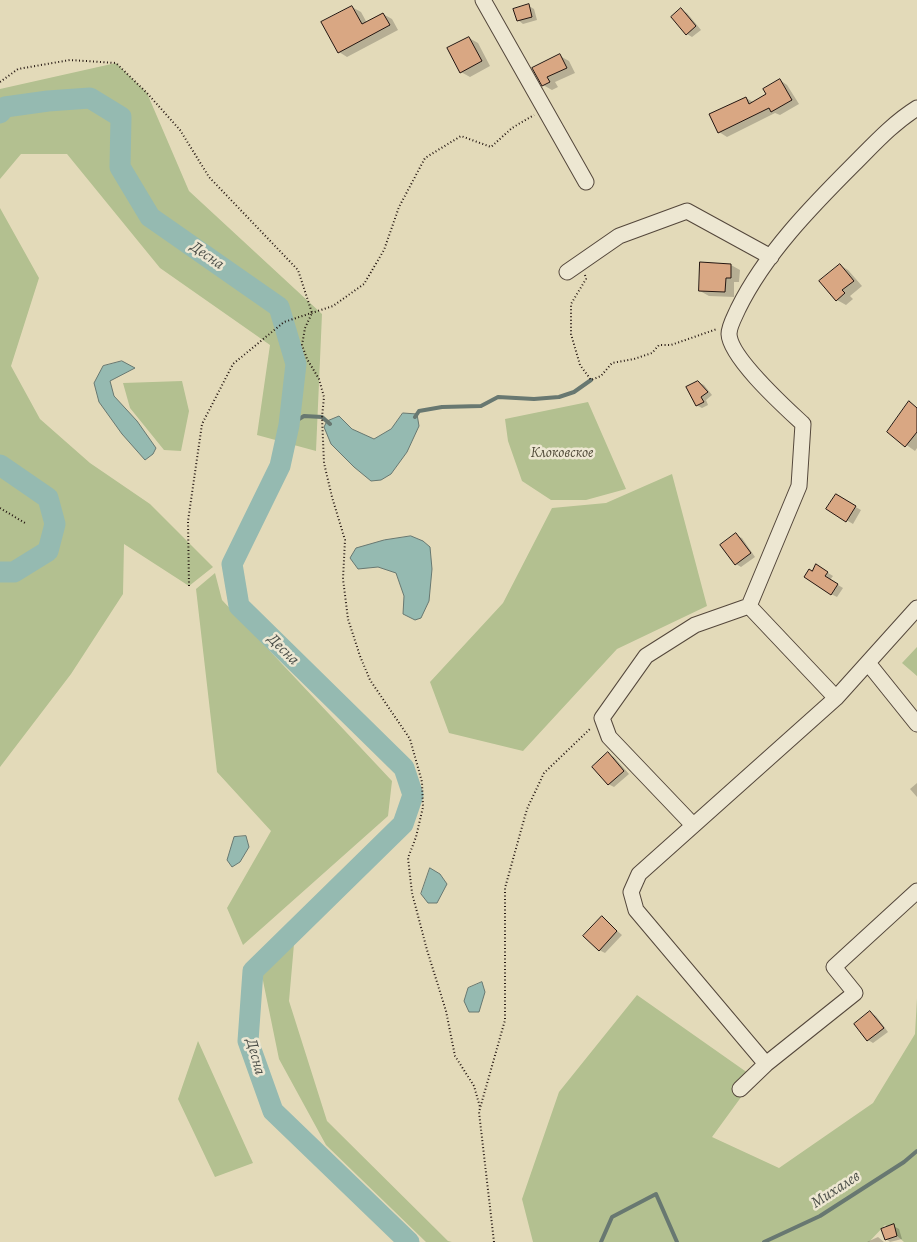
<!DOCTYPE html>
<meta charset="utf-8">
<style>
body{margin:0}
canvas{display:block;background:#e3dab9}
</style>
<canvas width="917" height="1242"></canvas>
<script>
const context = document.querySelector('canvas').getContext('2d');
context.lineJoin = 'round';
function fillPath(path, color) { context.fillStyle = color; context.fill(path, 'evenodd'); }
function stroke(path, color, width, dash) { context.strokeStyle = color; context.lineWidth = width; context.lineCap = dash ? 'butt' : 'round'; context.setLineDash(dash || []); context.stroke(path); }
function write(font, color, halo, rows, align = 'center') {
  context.font = font + ' Alegreya,serif'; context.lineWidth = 5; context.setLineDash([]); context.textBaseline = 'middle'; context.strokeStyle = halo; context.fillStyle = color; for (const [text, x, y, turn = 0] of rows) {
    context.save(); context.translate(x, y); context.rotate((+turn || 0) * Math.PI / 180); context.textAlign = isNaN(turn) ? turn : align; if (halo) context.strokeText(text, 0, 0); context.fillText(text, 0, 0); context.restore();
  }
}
fillPath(new Path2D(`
 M116 63 147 93 189 191 322 314 316 451 257 435 270 345 160 268 67 154H21L0 179V89Z
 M0 208 39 278 11 366 40 419 90 463 150 504 213 567 189 586 124 544 123 594 71 674 0 767Z
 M182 381 189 411 181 451 164 450 130 408 123 383Z
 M588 402 626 489 586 500H551L522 481 508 441 505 419Z
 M672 474 707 606 617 649 523 751 449 733 430 682 503 603 552 508 606 503Z
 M215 573 222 600 392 781 388 816 243 945 227 908 271 831 217 772 196 589Z
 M917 647V676L902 663Z
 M294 944 289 1001 327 1121 448 1241 452 1242H426L326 1145 279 1059 261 971Z
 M637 995 755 1078 712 1137 779 1168 873 1103 915 1034 917 998V1242H904L885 1225 869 1242H533L522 1199 559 1092Z
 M198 1041 253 1163 215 1177 178 1099Z`), '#b3c090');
const water = new Path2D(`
 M122 361 135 368 110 381 114 396 137 421 156 448 153 454 145 460 122 434 99 402 94 383 103 366Z
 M403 413 417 414 419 426 407 452 391 474 381 480 371 481 354 467 331 444 324 427 327 421 339 416 352 429 374 439 391 429Z
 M411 536 423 541 430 547 432 569 429 601 421 618 415 620 403 614 404 596 396 573 378 567 358 569 350 558 356 548 384 540Z
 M246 836 249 847 240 862 232 867 227 860 234 837Z
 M430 868 440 874 447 884 437 903H428L421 894Z
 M482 982 485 992 479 1012H469L464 1001 468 988Z`);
fillPath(water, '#95bab1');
stroke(water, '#687871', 1);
fillPath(new Path2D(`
 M529 6 534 9 537 20 523 24 518 20Z
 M352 7 361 12 367 23 383 14 392 19 398 30 347 57 339 52Z
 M681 10 687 13 701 30 692 37 687 34Z
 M469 38 478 43 490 66 470 77 461 72Z
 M560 56 569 61 575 73 555 82 558 87 552 90 543 85 534 68Z
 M780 80 787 85 799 104 780 115 775 113 727 137 719 132 746 98 753 102 768 94Z
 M701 264 731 265 740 270 739 282H734V297L709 296 700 291Z
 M840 265 848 270 862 286 850 296 853 299 846 305 837 300Z
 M698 382 704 385 712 395 706 400 708 405 702 408 696 405Z
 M909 403 917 408V448L915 451 888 432Z
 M836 496 861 510 853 524 828 509Z
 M736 535 742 538 755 557 741 567 736 564Z
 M817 566 833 576 830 580 843 588 837 597 831 594 813 572Z
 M608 754 614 757 629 774 614 787 608 784Z
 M917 783V797L910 789Z
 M602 918 622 935 605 953 599 950Z
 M871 1013 876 1016 888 1032 873 1043 868 1040Z
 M893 1226 899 1229 902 1239 890 1242 886 1239Z
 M878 1237 884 1242H867Z`), '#0003');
stroke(new Path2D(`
 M415 417 419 411 442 407 481 406 498 397 534 399 559 397 574 392 591 380
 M289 425 304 416 322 417 330 424
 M601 1242 612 1217 656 1194 677 1242
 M764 1242 820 1216 904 1162 917 1151`), '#687871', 4);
stroke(new Path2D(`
 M0 113 5 107 48 101 90 98 121 117 120 167 150 217 279 307 296 364 289 425 280 466 232 564 239 606 404 768 413 795 403 824 253 971 248 1041 273 1111 409 1242
 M0 465 48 498 55 524 48 551 14 572H0`), '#95bab1', 21);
const building = new Path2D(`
 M529 4 532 17 517 21 513 9Z
 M352 6 362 24 383 13 390 25 338 53 321 22Z
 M681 8 696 26 686 35 671 17Z
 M469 37 482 61 460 73 447 48Z
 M560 54 567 68 547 77 550 82 542 86 532 68Z
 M780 79 792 100 771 112 769 108 718 133 709 114 746 97 749 104 766 94 763 89Z
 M700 262 731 264V278H726L725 292 699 291Z
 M840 264 854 281 842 290 845 293 836 301 819 281Z
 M698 381 708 392 701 397 704 402 696 406 686 387Z
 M909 401 917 408V432L905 447 887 432Z
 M836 494 856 506 846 522 826 509Z
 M736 533 751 553 735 565 720 545Z
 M816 564 828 572 825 576 838 584 831 595 804 577 809 569 812 571Z
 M608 752 624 771 608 785 592 767Z
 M602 916 617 931 599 951 583 936Z
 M870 1011 884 1028 867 1041 854 1024Z
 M894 1224 897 1236 885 1240 881 1229Z`);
fillPath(building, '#d9a783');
stroke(building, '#241611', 1);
const minor = new Path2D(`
 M483 0 586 182
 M567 272 619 236 687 211 771 257
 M749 606 836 698
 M868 663 917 724
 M693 825 609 737 602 718 646 656 695 625 749 606 799 486 803 424C786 408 730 358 729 334 729 326 735 316 738 309 765 254 811 207 854 164 874 144 893 123 917 108
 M766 1064 636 910 631 892 639 874 836 698 917 608
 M740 1089 766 1064 855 993 834 967 917 891`);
stroke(minor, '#54473b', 17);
stroke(new Path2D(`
 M0 82 18 69 70 60 116 63 147 93 180 130 209 177 298 270 312 313 305 328 302 345 307 359 319 379 324 397 322 417 324 463 332 497 345 540 343 579 348 619 360 656 370 680 410 739 422 782 423 807 416 837 408 858 412 893 427 950 446 1011 455 1056 474 1086 480 1107
 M585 275 586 279 571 304V334L580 365 591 380 601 376 612 363 634 359 652 353 659 345H671L717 329
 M0 508 25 523
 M189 586 188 521 202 424 233 364 284 322 333 306 364 284 384 250 399 207 425 158 461 136 491 147 512 128 534 115
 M494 1242 479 1112 505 1020V888L527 809 544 773 591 728`), '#241611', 2, [1, 2.5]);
stroke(minor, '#ede7d2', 15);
write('italic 15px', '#4f4937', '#ede7d2', [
 ["Клоковское",562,453]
]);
write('italic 16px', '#4c4f49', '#ede7d2', [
 ["Десна",207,256,35],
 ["Десна",283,650,45],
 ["Десна",255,1057,75],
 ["Михалев",836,1190,-33]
]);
</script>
